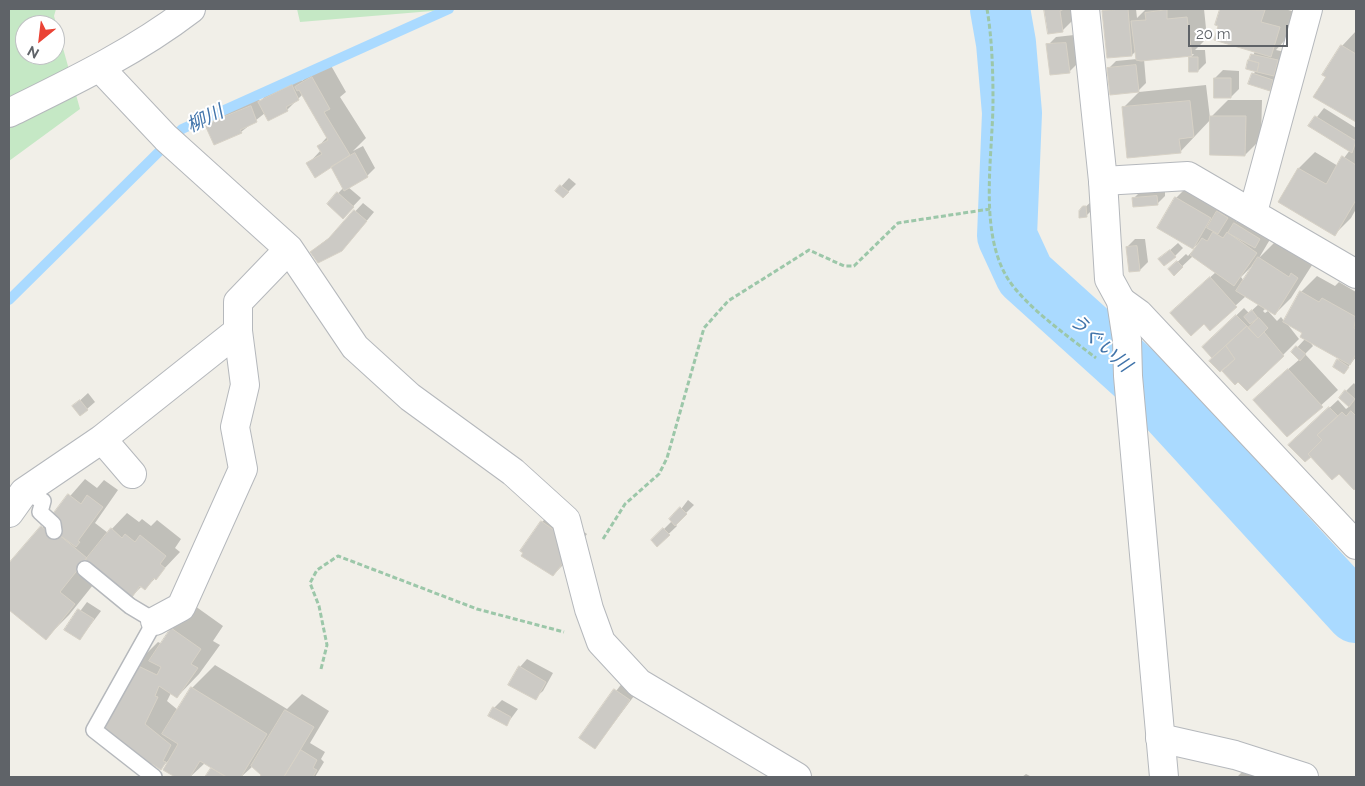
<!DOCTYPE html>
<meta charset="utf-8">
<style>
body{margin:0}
#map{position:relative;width:1365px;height:786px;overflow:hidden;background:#f1efe8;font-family:Raleway,sans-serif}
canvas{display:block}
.frame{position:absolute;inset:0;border:10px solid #5f6368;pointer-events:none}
.north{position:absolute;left:15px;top:15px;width:50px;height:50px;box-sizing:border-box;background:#fff;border:1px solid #bfc1c3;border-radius:50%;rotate:209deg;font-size:14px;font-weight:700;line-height:20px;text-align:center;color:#5f6368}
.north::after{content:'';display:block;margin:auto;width:18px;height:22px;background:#ea4335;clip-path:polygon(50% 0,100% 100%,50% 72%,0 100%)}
.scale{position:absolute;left:1188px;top:25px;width:100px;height:22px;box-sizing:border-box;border:2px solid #5f6368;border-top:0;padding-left:6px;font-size:15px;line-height:18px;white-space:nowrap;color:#5f6368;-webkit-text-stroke:4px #fff;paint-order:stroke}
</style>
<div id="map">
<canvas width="1365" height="786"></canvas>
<div class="frame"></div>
<div class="north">N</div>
<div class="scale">20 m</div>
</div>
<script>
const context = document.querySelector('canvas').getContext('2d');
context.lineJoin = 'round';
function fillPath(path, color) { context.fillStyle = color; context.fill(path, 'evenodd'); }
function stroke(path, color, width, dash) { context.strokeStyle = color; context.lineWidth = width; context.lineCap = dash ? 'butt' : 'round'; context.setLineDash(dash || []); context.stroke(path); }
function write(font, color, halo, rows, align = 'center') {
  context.font = font + ' Raleway,"Noto Sans JP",sans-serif'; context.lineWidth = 4; context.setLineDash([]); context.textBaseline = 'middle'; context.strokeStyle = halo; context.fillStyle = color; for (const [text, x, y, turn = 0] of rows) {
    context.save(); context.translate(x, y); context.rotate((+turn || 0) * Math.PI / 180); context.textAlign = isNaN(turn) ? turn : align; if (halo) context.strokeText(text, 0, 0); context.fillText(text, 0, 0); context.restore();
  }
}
fillPath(new Path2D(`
 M9 9H56L54 16 80 109 9 161ZM25 25H55V55H25Z
 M297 9H456L300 22Z`), '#c5e8c5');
fillPath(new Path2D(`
 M1046 9H1077L1078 15 1062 31 1049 32Z
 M1103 9H1136L1137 18 1146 9H1204L1207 38 1195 50H1205L1206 63 1198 71 1190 58 1194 54 1144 59 1146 83 1138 91 1108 69 1116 61 1137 59 1136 51 1132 55 1108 57Z
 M1221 9H1285L1295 12 1286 39 1276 50 1285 52 1281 66 1277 71 1281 72 1278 81 1270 89 1253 74 1257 70 1248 68 1255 51 1216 24Z
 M1356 31V121L1315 97 1342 46Z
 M1074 35 1077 64 1069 72 1048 45 1056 37Z
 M329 62 346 92 340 97 366 138 353 151 363 146 375 168 367 176 348 187 361 198 343 217 328 204 344 187 332 166 308 164 321 150 319 146 327 137 303 94 287 110 268 119 265 113 241 132 207 126 215 118 259 99 260 102 267 94 300 78 302 81 312 71Z
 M1223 70 1239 71V89L1231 97 1215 78Z
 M1206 85 1210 118 1228 100H1262L1261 139 1245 155 1212 118 1180 152 1123 108 1139 92Z
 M1324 108 1356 128V209L1351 218 1335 234 1280 202 1299 168 1315 152 1338 166 1350 150 1310 126Z
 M569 178 576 184 563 197 557 191Z
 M1192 182 1235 209 1231 217 1237 222 1243 216 1272 236 1259 258 1275 242 1305 261 1308 258 1314 262 1291 298 1275 314 1266 308 1263 311 1265 313 1268 311 1277 321 1281 317 1284 321 1301 292 1317 276 1335 286 1339 282 1356 292V357L1344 372 1338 360 1340 358 1309 341 1313 346 1305 354 1338 390 1287 436 1271 384 1300 359 1293 352 1305 339 1304 332 1285 321 1299 339 1283 355 1229 365 1214 358 1203 347 1244 308 1249 313 1259 304 1246 296 1210 329 1188 297 1216 272 1193 256 1174 274 1170 269 1186 254 1188 256 1201 241 1193 248 1176 198ZM1253 265V266L1244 281 1241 277Z
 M1165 189V196L1157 204 1133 199 1141 191Z
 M1094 199V208L1086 216 1080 212Z
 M363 203 374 212 350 241 311 252 335 233Z
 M1135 239H1145L1148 262 1140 270 1127 247Z
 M1178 243 1183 248 1175 256 1160 259Z
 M1354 383 1356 386V486L1354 488 1298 437 1338 400 1346 409 1350 406 1346 391Z
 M88 393 95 402 87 409 74 406Z
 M85 479 97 488 104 480 118 490 95 523 108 533 127 513 139 522 142 519 151 526 157 520 181 539 175 548 180 552 145 589 142 586 130 598 97 580 69 615 46 638 9 608V566Z
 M688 500 694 505 675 524 677 526 657 545 653 540 672 521Z
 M558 506 575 526 587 534 569 559 553 575 542 522Z
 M87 602 101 611 80 639 66 630Z
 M195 606 223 626 213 641 220 645 199 674 177 697 171 693 167 701 178 710 192 688 215 665 287 709 302 694 329 711 310 743 325 752 321 759 324 762 315 777H262L263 775 253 766 241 777H207L213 768 205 763 190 777H177L164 770 169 760 161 768 130 751 135 665 158 642 162 644 172 629Z
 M527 659 553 673 543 691 535 698 520 667Z
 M623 682 637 692 595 748 580 738Z
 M502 700 518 709 507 724 494 708Z
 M1244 770 1262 777H1237Z
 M1026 774 1032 777H1022Z`), '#0003');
stroke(new Path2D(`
 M9 300 182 129 449 9`), '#aadaff', 10);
stroke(new Path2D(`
 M1000 9 1006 43 1012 113 1007 236 1025 275 1149 387 1356 613`), '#aadaff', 60);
const building = new Path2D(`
 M1044 9H1064L1060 11 1063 32 1048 34Z
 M1128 9 1132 56 1107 58 1102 11Z
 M1220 9 1265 10 1261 22 1280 27 1271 57 1214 40 1218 26 1215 25Z
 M1167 10V19L1187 17 1192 56 1141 61 1136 60 1131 21 1146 20 1145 13Z
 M1066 43 1070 73 1050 75 1046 44Z
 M1341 45 1356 54V122L1313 97 1326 77 1322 75Z
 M1251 54 1278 60 1274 76 1257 72 1259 63 1249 60Z
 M1189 57H1198V72H1189Z
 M1248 60 1259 63 1257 72 1246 69Z
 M1136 65 1139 92 1110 95 1107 68Z
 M1252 73 1273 80 1270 91 1248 84Z
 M312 77 330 109 324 112 350 155 315 178 306 163 322 154 317 146 328 140 299 90 297 91 295 87Z
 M1214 78H1231V98H1214Z
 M292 85 299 100 286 107 288 111 268 121 258 102Z
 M1190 101 1194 137 1179 139 1181 153 1127 158 1122 107Z
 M251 106 257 122 240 130 242 133 214 145 205 125Z
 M1210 116H1246L1245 156 1210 155Z
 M1315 116 1356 141 1352 153 1308 126Z
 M355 153 368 177 344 191 331 167Z
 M1342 156 1356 165V200L1335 236 1278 202 1298 168 1326 184Z
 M560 185 569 192 563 198 555 191Z
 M337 192 354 207 343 219 327 204Z
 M1157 196 1158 205 1133 207 1132 198Z
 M1175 197 1211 218 1193 249 1157 228Z
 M1083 206H1086L1087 217 1079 218V211Z
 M354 210 367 221 342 251 318 263 310 252 328 239Z
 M1217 211 1228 218 1218 234 1207 228Z
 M1234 223 1260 239 1255 248 1228 233Z
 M1213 232 1223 238 1227 232 1257 253 1234 286 1190 255 1202 238 1207 241Z
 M1137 246 1140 271 1129 272 1126 247Z
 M1170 250 1176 257 1164 266 1158 259Z
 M1258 257 1289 277 1291 273 1298 278 1275 315 1236 291Z
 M1177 261 1183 267 1174 276 1168 269Z
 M1210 277 1237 307 1210 331 1204 324 1191 336 1170 313Z
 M1300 291 1319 302 1322 298 1356 317 1354 328 1356 329V354L1350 365 1300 337 1302 333 1283 322Z
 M1252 310 1258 318 1250 324 1244 317Z
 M1236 315 1247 326 1212 358 1202 347Z
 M1259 318 1268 328 1258 338 1248 328Z
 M1247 326 1258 338 1264 332 1284 356 1247 391 1238 382 1235 385 1222 371 1235 359 1226 346Z
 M1226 346 1235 359 1220 372 1209 361Z
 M1296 346 1306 354 1300 361 1291 352Z
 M1337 359 1349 367 1344 374 1333 367Z
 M1288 369 1323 407 1287 437 1253 400Z
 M1345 390 1355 399 1349 407 1339 398Z
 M80 400 88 410 80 416 72 406Z
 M1329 407 1338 416 1317 435 1322 440 1308 454 1311 457 1305 462 1288 445Z
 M1351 411 1356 416V488L1354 490 1339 474 1332 480 1308 454 1322 440 1317 435 1342 412 1346 416Z
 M68 494 81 504 87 495 103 507 78 541 80 542 76 547 58 534 62 527 50 518Z
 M680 507 687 514 675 526 669 519Z
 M541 521 564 537 572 551 553 576 521 556 523 553 520 551Z
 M41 526 55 538 58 534 87 558 60 592 75 604 46 640 9 610V563Z
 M111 528 122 538 125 534 135 542 140 535 166 556 160 564 165 568 156 580 154 578 145 590 140 586 130 600 83 563Z
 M663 528 670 535 657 547 651 540Z
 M78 609 94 619 80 640 64 630Z
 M171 628 201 649 191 664 198 668 177 698 159 686 155 696 158 697 145 724 171 745 163 761 166 762 161 770 152 764 151 766 102 730 134 664 157 675 161 667 149 661Z
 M519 666 546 682 536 700 508 685Z
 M191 687 267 734 241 777H226L200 761 190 777H175L163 770 178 744 162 734Z
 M614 689 630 700 595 749 579 738Z
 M493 707 511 717 507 726 488 716Z
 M285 710 314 727 284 777H260L261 775 251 766Z
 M301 750 317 760 313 768 317 770 313 777H284Z
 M211 768 227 777H205Z`);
fillPath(building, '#cccac5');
stroke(building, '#d6d1c6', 1);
const service = new Path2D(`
 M24 492 43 501 40 512 53 524 54 531
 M85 569 130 606 155 621 94 730 154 777`);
const minor = new Path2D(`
 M100 68 166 138 289 249 355 347 410 397 513 472 566 520 589 609 601 642 639 683 797 777
 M9 113C72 82 135 52 191 9
 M1103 181 1188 176 1356 274
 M1253 212 1308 9
 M1121 301 1139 314 1356 545
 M102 439 132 474
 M9 513 24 492 102 439 238 331
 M155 621 181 607 243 469 235 427 245 385 238 331V302L289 249
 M1160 738 1235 755 1304 777`);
const tertiary = new Path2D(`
 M1085 9 1103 181 1109 279 1121 301 1127 340 1128 376 1164 777`);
stroke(service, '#b5b8bc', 18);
stroke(minor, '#b5b8bc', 30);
stroke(tertiary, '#b5b8bc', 30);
stroke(new Path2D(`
 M987 9C992 38 993 71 993 100 993 155 978 231 1008 279 1026 307 1069 337 1096 358
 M603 539 625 504 659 474 667 458 704 328 728 301 809 250 844 266H854L898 223 990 209
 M321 669 327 645 319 606 310 583 317 570 338 556 477 609 564 632`), '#9cc7a9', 3, [5, 2.5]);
stroke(service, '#fff', 15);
stroke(minor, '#fff', 28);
stroke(tertiary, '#fff', 28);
write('italic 19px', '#4174aa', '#fff', [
 ["柳川",205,119,-26],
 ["うぐい川",1100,343,42]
]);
</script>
